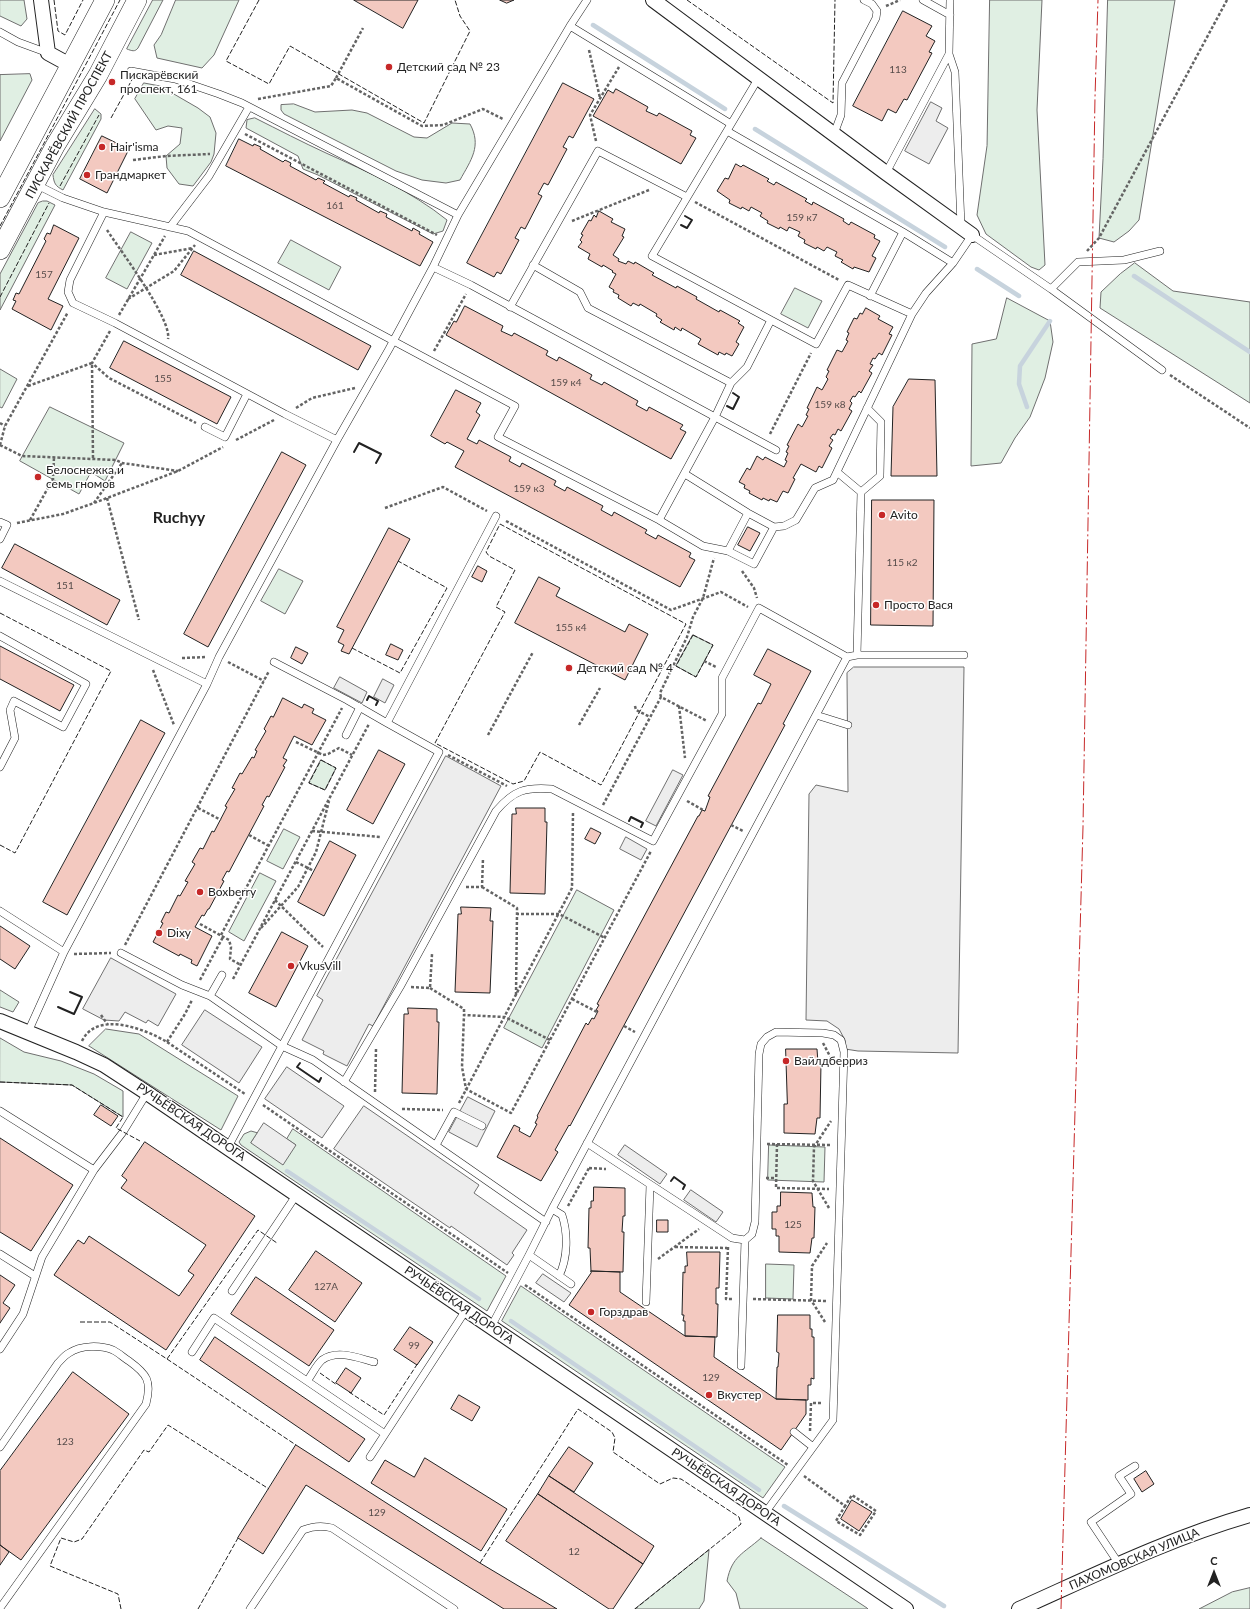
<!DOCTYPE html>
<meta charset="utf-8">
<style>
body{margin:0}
#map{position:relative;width:1250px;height:1609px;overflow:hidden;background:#fff;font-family:Lato,sans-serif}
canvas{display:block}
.north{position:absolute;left:1194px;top:1553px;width:40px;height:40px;-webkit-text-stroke:3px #fff;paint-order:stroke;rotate:0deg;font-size:11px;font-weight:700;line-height:16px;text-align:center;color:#222}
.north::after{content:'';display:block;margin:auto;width:14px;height:18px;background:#222;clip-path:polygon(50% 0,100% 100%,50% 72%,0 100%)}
</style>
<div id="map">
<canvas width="1250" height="1609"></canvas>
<div class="north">С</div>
</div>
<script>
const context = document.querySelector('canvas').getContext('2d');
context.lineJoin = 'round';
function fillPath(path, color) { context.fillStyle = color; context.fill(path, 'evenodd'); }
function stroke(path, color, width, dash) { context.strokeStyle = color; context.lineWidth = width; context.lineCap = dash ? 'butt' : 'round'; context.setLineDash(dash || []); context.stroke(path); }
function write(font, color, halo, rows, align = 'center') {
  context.font = font + ' Lato,sans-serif'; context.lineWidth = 3; context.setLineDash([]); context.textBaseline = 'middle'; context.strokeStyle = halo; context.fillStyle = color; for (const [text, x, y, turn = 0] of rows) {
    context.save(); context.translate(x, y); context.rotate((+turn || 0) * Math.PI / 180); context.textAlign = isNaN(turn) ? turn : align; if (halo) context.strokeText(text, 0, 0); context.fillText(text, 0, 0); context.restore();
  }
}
const green = new Path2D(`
 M0 0H24L27 19 21 26 0 16Z
 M153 0H163L138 48C135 52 132 51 127 49Z
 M176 0H239L214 55 202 68 157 58 154 45 161 35Z
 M990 0H1042L1037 110 1045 265 1039 270 1031 267 986 234 977 215 987 146Z
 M1108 0H1175L1139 220 1129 231 1114 242 1099 238 1103 159Z
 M30 74 32 80 0 141V75Z
 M144 83 160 86 198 108 210 117 216 133 214 154 211 162 193 186 179 184 167 168 166 156 180 144 182 128 168 126 156 130 135 99Z
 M294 104 315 112 352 110 367 113 414 137 427 138 452 123 470 124C482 146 471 160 460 180L446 183 422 180 396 171 284 114 281 110V105Z
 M95 109 101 114V119L63 190C55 186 54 183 53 175Z
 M255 118C279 130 302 142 326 153 368 172 411 191 447 220L443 231 433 234 318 175 303 169 298 156 246 128 247 120Z
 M43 201H47L55 205 0 310V274L38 203Z
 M131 232 152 243 127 289 106 278Z
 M291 240 341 267 329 290 278 263Z
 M1135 263 1173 291 1250 302V403L1100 308 1101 292 1120 274Z
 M795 288 822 301 808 328 781 314Z
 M1007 298 1050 321 1053 342 1045 378 1030 417 1015 438 1001 463 971 466 972 344 996 339Z
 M0 369 17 379 2 408 0 407Z
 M50 407 124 443 105 481 91 472 79 494 20 461Z
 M279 569 303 581 285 614 261 601Z
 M693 635 713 645 696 677 676 666Z
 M321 760 336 768 325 790 309 783Z
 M284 829 300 837 283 869 267 861Z
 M260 873 276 881 244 941 229 932Z
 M577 890 614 910 542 1048 504 1028Z
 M0 990 19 1002 13 1012 0 1007Z
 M106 1029 139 1034 238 1096 221 1130 89 1046Z
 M0 1038 24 1052 61 1061 94 1074 123 1091V1117L72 1085 0 1082Z
 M293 1129 506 1276 487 1311 241 1145 239 1142 244 1134 251 1131 258 1133 251 1143 296 1145 287 1139Z
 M769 1145 825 1147 824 1182 768 1180Z
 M766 1264 794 1265 793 1299 766 1298Z
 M521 1286 785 1467 763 1498 502 1321Z
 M761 1538 867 1608 868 1609H740L736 1593 727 1581C732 1556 743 1554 761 1538Z
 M709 1550 704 1601 699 1609H635Z
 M1250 1588V1609H1199L1232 1592Z`);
fillPath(green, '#e0efe3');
stroke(green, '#6f6f6f', 1);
const parking = new Path2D(`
 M931 102 942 108 936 121 948 128 929 164 905 151Z
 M854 667H964L958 1053 858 1051 845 1049V1040L839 1029 827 1021 806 1020 809 794 816 785 848 792 847 673Z
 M340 677 367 692 362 703 334 688Z
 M383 679 394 685 385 703 374 697Z
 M446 756 501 786 373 1026 369 1024 347 1066 323 1054 324 1051 302 1040 323 1000 317 996Z
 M673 770 683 775 656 826 646 821Z
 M626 837 647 849 641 860 620 849Z
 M111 958 176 994 158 1026 148 1020 146 1023 125 1012 119 1021 104 1020 83 1009Z
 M205 1010 262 1047 239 1083 182 1045Z
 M287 1067 344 1106 322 1138 265 1099Z
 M468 1097 495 1111 477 1147 449 1132Z
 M364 1106 479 1185 474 1193 527 1230 512 1253 514 1255 507 1265 451 1226 450 1228 334 1149Z
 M264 1123 296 1145 283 1165 251 1143Z
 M625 1145 667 1174 660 1184 618 1155Z
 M691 1190 723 1212 716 1222 684 1200Z
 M543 1274 571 1293 564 1302 536 1283Z`);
fillPath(parking, '#ededed');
stroke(parking, '#6f6f6f', 1);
stroke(new Path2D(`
 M593 25 725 109
 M755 129 945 247
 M977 269 1019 296
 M1134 276 1250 352
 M1027 407 1019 384 1020 366 1050 321
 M287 1171 479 1299
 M511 1321 759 1490
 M784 1506 944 1606`), '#c7d3dd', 4.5);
const building = new Path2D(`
 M354 0H418L403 28Z
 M500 0H514L507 3Z
 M903 11 932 26 926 36 935 41 929 52 932 53 907 100 904 99 896 113 888 109 882 121 853 106Z
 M563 83 594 99 573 138 569 136 563 147 567 149 548 185 544 183 538 194 542 196 525 229 521 227 515 238 519 240 501 274 497 272 494 277 467 263Z
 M616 89 648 107 646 111 657 116 659 113 692 131 690 135 696 138 681 164 593 116 608 90 613 93Z
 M102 136 129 149 107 193 80 179Z
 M239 139 253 146 254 144 261 147 260 149 283 162 285 160 291 163 290 166 316 180 318 178 325 181 323 183 349 197 350 195 357 198 356 200 379 213 380 211 387 214 386 217 412 231 413 228 420 232 419 234 433 242 420 266 226 166Z
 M736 164 741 167 743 165 769 179 767 181 774 185 776 182 807 199 805 201 812 205 813 202 844 219 843 221 849 225 851 222 875 235 874 238 880 241 872 256 876 258 869 272 854 267 853 269 841 262 843 260 835 256 837 252 827 247 824 251 817 247 816 249 804 243 805 240 798 236 800 232 789 227 787 231 780 227 779 229 767 223 768 221 760 216 762 213 751 207 749 211 742 207 741 209 729 203 730 200 717 191 725 178 728 179Z
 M599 211 613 219 611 222 625 229 622 236 624 237 613 255 619 259 618 261 626 264 628 261 634 264 635 262 654 273 652 275 676 288 677 286 697 297 696 299 719 312 720 310 740 321 738 323 744 327 736 342 739 344 732 356 726 353 725 355 719 352 718 355 698 344 701 339 682 328 681 331 675 327 674 330 660 322 662 320 656 316 657 314 640 304 639 306 633 303 631 306 618 298 619 295 613 292 614 290 609 287 616 274 612 272 613 271 603 265 602 267 588 259 590 254 578 247 582 242 580 240 583 235 581 234 589 220 591 221 594 215 596 217Z
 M54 225 79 238 48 299 63 306 51 330 12 309 16 301 13 300 16 293 19 294 46 241 44 239 47 233 50 234Z
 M194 251 371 346 358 370 181 275Z
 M465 306 503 326 501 331 512 336 514 333 548 351 546 355 557 361 559 357 592 375 590 379 602 385 604 382 638 401 636 405 647 411 649 407 683 425 680 429 686 432 671 459 446 335 454 321 456 322Z
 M866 308 880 316 878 319 893 327 889 334 892 335 882 355 879 353 875 359 873 358 870 364 873 365 869 371 872 373 861 393 859 391 855 397 853 396 850 401 852 403 849 409 852 411 841 431 838 429 835 435 833 434 830 438 833 440 829 446 832 448 822 468 819 466 816 472 801 464 793 478 795 479 788 493 783 491 777 502 770 499 769 501 763 498 762 500 749 493 750 491 744 488 745 485 739 482 747 468 750 470 757 456 763 460 765 457 784 467 787 461 785 460 788 453 786 452 789 446 787 445 798 424 802 427 808 416 806 415 809 409 807 408 817 387 822 390 828 379 826 377 829 371 827 370 837 350 842 352 848 341 846 340 849 333 847 332 854 318 857 319 860 313 862 314Z
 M124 341 231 397 217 424 110 368Z
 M909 379 935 380 937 476H891L893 407Z
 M456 390 481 403 476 412 480 415 467 439 477 444 479 440 511 457 509 461 520 467 522 463 556 481 554 485 565 491 567 487 603 506 601 510 612 516 614 512 647 530 645 533 656 539 658 535 691 553 689 557 695 560 680 587 455 467 464 451 447 442 445 444 431 436Z
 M282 452 306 465 208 647 184 634Z
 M872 500H934L933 626 871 625Z
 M748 527 760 533 750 551 738 545Z
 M389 528 410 539 349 654 341 651 344 645 338 642 344 630 337 627Z
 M15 544 120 600 107 625 2 568Z
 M478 566 487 571 482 582 472 577Z
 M539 577 560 588 556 596 625 632 629 624 648 634 625 680 515 623Z
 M391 644 403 650 398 660 386 655Z
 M0 646 74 685 60 711 0 679Z
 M296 647 308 653 302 664 291 658Z
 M768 649 811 671 783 724 785 725 570 1126 569 1125 555 1150 558 1152 541 1181 497 1157 514 1125 520 1128 519 1131 530 1137 537 1124 535 1123 538 1117 537 1116 586 1023 588 1025 592 1018 594 1019 598 1011 596 1010 599 1005 597 1004 698 816H699L702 810 705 811 710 797 708 796 758 703 761 704 771 684 754 675Z
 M283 698 302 708 304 704 314 709 312 713 326 720 312 745 294 736 283 758 287 760 283 766 285 767 269 797 267 796 262 805 264 806 229 872 227 871 222 880 224 881 209 909H208L204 916 202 915 195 927 212 936 197 966 191 963 192 960 180 954 179 956 153 942 163 923 161 922 166 912 169 913 178 895 180 896 188 882 185 881 195 864 192 862 200 848 203 849 212 831 214 832 227 807 225 806 235 789 232 788 240 773 242 774 252 757 254 758 257 751 255 750 266 731 264 729 271 716 273 717Z
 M141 720 165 733 67 915 43 902Z
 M379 750 405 764 373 824 347 810Z
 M516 808H545V822H547L545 894 510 893 512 814H516Z
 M591 828 601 833 595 844 585 839Z
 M330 841 356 855 324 916 298 902Z
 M461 907 491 908 490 921H493L490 993 455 992 458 914H461Z
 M0 926 30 946 15 969 0 959Z
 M282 932 308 946 276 1007 249 993Z
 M408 1008 437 1009V1022H439L437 1094 402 1093 404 1014H408Z
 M786 1049H817L818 1063H821L820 1118H817L815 1134 784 1133V1104H787Z
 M101 1105 118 1116 111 1126 94 1115Z
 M0 1138 73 1185 31 1251 0 1232Z
 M145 1142 255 1216 166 1350 54 1275 78 1240 84 1244 89 1236 179 1296 194 1275 188 1271 206 1245 121 1188 127 1180 122 1176Z
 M594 1187 625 1188V1216H623L622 1232H624L623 1272 591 1271 590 1248H588L589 1208H591V1201H593Z
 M781 1192 812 1193 813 1207H815L814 1238H812L810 1253 779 1252V1236H776V1229H772V1212H777V1206H780Z
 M657 1220H668V1232H657Z
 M316 1251 362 1283 335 1322 289 1290Z
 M687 1252H720L719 1288H716V1304H718L717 1337 685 1336V1321H683L684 1315H682L683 1272 685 1273V1266H687Z
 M591 1271 620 1272V1292L685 1336 715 1337 714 1357 776 1399 806 1400V1414L781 1450 569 1305 591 1273Z
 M0 1275 15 1285 3 1303 10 1308 0 1323Z
 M256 1277 334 1330 309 1366 231 1314Z
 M778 1315H810V1329H812V1337H814V1379L811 1378V1385H808V1400L776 1399 777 1367H778L779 1353 777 1352Z
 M410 1327 433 1342 417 1365 394 1350Z
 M215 1337 365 1439 349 1462 200 1360Z
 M346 1368 361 1378 351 1393 336 1383Z
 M73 1372 129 1414 21 1560 0 1545V1471Z
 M459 1395 480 1407 472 1421 451 1409Z
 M296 1445 480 1563 557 1609H504L306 1485 263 1554 238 1538Z
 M569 1447 593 1463 574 1492 549 1476Z
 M425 1458 507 1509 481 1551 371 1483 385 1460 414 1477Z
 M1146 1471 1154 1484 1142 1492 1134 1479Z
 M549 1476 654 1546 643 1564 538 1494Z
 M538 1494 643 1564 613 1609H609L506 1541Z
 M852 1500 872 1512 859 1531 841 1519Z
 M0 1545 9 1552 0 1565Z`);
fillPath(building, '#f3c9c0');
stroke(building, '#222', 1);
const lane = new Path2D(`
 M923 0 950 15
 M570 26 731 124
 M0 32 18 42 48 53
 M949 54 955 72 961 226
 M131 71 175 79 219 94 242 103 458 215
 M758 79 652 256 771 320 747 367 731 383 715 417 776 450
 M727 131 903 232 953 263
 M834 134 841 115 842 83 876 18 877 11 872 4 864 0
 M886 173 949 54 950 0
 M35 184 63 198 104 212 188 231 515 406 498 437 659 520 703 546 728 551 748 513
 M104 212 70 280 68 292 73 303 115 323 285 414 337 440
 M170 227 209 176 249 107
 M533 265 580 292 588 308 731 383
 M433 267 471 285 715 417 659 520
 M1051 289 1078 262 1124 260 1160 251
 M870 296 903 232
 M510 307 598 151 687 197
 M771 320 816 344 848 285 912 314
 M205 427 225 437 247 394
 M837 472 861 492 857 655
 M685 474 748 513 774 527 784 526 796 520 815 488 833 480 912 314 926 293 953 263 972 235 1051 289 1162 370
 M861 492 880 476 881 422 867 408
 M0 522 7 525 0 539
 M728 551 754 564 774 527
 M0 581 207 684
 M0 636 86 684 63 727 14 701 10 710 15 738 0 767
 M274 662 347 700 387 723 496 516
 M816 715 848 725
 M387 723 439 752 282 1046 313 1060 546 1222
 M346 735 360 707
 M0 911 64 952
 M121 953 182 985 210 996 282 1046 228 1147
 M210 996 222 975
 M28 1032 64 952 207 684 219 657 337 440 389 349 433 267 458 215 570 26 587 0
 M344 1082 400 987 496 811C514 790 525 787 552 789L653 841 722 714V678L759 608 847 657 857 655H964
 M0 1111 94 1170
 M587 1143 732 1238 745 1240 752 1234 755 1222 759 1054 761 1044 767 1037 776 1032 823 1033 834 1035 841 1040 844 1052 833 1420 765 1513
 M436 1145 454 1112 482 1126
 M552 1209 562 1215C568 1233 568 1258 559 1276
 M0 1254 35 1276
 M529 1255 571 1284
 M232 1291 297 1194
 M646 1302 650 1185
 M491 1327 529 1255 552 1209 847 657
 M0 1349 23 1314 42 1257 94 1170 123 1132 147 1093
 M192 1352 214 1318 385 1434
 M741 1366 745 1240
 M307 1381C312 1375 316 1365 322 1360 337 1349 358 1358 374 1362
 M794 1432 813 1447
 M0 1447 58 1363C61 1360 65 1355 69 1353 81 1345 100 1345 113 1350 119 1353 124 1358 129 1361 147 1374 152 1381 146 1404L0 1608
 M370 1457 466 1310
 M1119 1564 1091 1522 1131 1494 1119 1476 1135 1466
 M250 1609 303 1530C313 1526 321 1525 332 1528L454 1609`);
const street = new Path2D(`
 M41 0 48 53 70 65
 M653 0 886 173 972 235
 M0 1021 76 1052 104 1065 147 1093 906 1609
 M1019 1609C1095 1575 1170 1538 1250 1515`);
const secondary = new Path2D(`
 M0 198 105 0
 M0 250 55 146 98 75 137 0`);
stroke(lane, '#222', 8);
stroke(street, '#222', 16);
stroke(secondary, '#222', 20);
stroke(new Path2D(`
 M886 6 900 0
 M589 50 600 98
 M336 78 363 28
 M258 99 331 86 336 78 422 126 443 125 483 109 503 119
 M245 134 437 235
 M596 141 590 115 619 67
 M133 160 166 156 210 154
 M695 202 839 280
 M572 221 649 190
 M107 230C120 250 172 319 168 339
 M1087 251 1099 238 1227 0
 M154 255 193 248
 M128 299 174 271 195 245
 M119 315 165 236
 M110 331 92 363 109 378 196 423
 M434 351 466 294
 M1170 375 1250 428
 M28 386 92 363 93 459
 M296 408 312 398 355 388
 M0 423 5 426
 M770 434 811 353
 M236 440 274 420
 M0 445 22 456 116 460 122 463 178 471
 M0 445 5 426 68 312
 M107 498 139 620
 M94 503 122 463
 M385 508 443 487 487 511
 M30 520 53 479 54 457
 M506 521 671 610 721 592 748 607
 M17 523 63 514 94 503 178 471 223 447
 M742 571 754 588 757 598
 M182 658 207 657
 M704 661 716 667
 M228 662 264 681
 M153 670 174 725
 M661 697 660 693 687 637 693 617 703 598 714 558
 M635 706 636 710 650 717
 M679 706 685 758
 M579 725 600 688
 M488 735 533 652
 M296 742 323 755 328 754 339 748 352 755
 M448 755 507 786
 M687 801 705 811
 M603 805 661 697 707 721
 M198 808 221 820
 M731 825 743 831
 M312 831 381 837
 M249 835 269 846
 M296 862 314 871
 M466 887H482L483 858
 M482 887 517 908V914
 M275 900 323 947
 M200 924 229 940 231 947 230 959 241 965
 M261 928 298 887 316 852 329 801
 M221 935 342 708
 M125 945 269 671
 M74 954 111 953
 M233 979 369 724
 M200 980 223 937
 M411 987 430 988 432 954
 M430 988 464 1009V1015
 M516 995 517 914H559L605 938
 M572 999 597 1012
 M101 1015 108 1025
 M624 1026 635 1032
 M550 1040 505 1017 464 1015 462 1067 466 1089 511 1113 651 851
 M82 1041C97 1010 145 1029 167 1042L245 1094
 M167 1042 185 1014 192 1000
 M823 1043 832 1060
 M375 1092 376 1049
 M459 1103 572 888 573 812
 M263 1105 508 1273
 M402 1109 443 1110
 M767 1144 830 1145
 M777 1144 776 1188 829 1189
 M589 1168 606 1169
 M766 1178H776
 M568 1206 589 1168
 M829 1208 813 1181 814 1147 831 1121
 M675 1247 727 1248
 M728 1247 726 1299H732
 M658 1259 699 1229
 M525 1285 788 1465
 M753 1299 826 1301
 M825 1322 811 1300 812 1266 827 1243
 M810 1431 811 1403H823
 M804 1476 845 1506 836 1521 860 1535 876 1511 852 1495 845 1506`), '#646464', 2.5, [3, 2]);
stroke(lane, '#fff', 7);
stroke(street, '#fff', 14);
stroke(secondary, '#fff', 19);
stroke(new Path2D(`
 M54 0 58 31 65 35 83 0
 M259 0 226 61 269 84 290 46 424 123 470 31 460 16 455 0
 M687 0 833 103 835 0
 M111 118 134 76
 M60 186 99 115
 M0 226 120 0
 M0 297 49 203
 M500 524 686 624 601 785 540 752 524 781 513 784 435 743 505 612 496 607 515 570 489 556 486 552Z
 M0 613 111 671 15 853 0 845
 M693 635 713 645 696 677 676 666Z
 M352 648 400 673 447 588 398 561
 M321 760 336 768 325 790 309 783Z
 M0 1082 72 1085 123 1117 116 1128 140 1141
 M80 1322H110L167 1359 258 1230 277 1243
 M167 1359 296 1445
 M320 1373 337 1385
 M349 1392 384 1415 418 1363
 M480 1563 578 1409 612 1432 615 1438 613 1452 660 1484 673 1478 681 1479 739 1517 741 1524 635 1609
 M121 1609 118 1594 50 1566 61 1538 74 1542 82 1539 144 1450 149 1452 168 1425 269 1489
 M198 1609 238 1538`), '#222', 1, [5, 2]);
stroke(new Path2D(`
 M681 225 687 228 692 220 685 216
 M727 406 733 409 739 397 733 393
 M354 452 359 443 381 454 376 463
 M367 700 369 696 378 701 376 705
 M629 821 631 817 643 823 641 827
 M58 1007 74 1014 82 997 70 992
 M300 1063 297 1067 319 1082 321 1078
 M671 1181 674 1177 685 1185 683 1189`), '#222', 2);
stroke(new Path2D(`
 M1061 1609 1083 827 1095 97 1098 0`), '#c62828', 1, [14, 3, 2, 3]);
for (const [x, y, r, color] of [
 [389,67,4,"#c62828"],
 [112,82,4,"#c62828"],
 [102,147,4,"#c62828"],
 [87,175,4,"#c62828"],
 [38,477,4,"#c62828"],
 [882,515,4,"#c62828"],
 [876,605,4,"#c62828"],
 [569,668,4,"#c62828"],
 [200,892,4,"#c62828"],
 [159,933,4,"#c62828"],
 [291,966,4,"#c62828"],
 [786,1061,4,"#c62828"],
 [591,1312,4,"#c62828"],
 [709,1395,4,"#c62828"]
]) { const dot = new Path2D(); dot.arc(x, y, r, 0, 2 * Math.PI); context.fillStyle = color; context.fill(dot); stroke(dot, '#fff', 1.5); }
write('10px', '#564c4a', null, [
 ["113",898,70],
 ["161",335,206],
 ["159 к7",802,218],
 ["157",44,275],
 ["155",163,379],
 ["159 к4",566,383],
 ["159 к8",830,405],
 ["159 к3",529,489],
 ["115 к2",902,563],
 ["151",65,586],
 ["155 к4",571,628],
 ["125",793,1225],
 ["127А",326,1287],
 ["99",414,1346],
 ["129",711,1378],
 ["123",65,1442],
 ["129",377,1513],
 ["12",574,1552]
]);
write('12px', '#222', '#fff', [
 ["Детский сад № 23",397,67],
 ["Пискарёвский",120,75],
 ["проспект, 161",120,89],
 ["Hair'isma",110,147],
 ["Грандмаркет",95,175],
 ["Белоснежка и",46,470],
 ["семь гномов",46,484],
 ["Avito",890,515],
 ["Просто Вася",884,605],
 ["Детский сад № 4",577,668],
 ["Boxberry",208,892],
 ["Dixy",167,933],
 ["VkusVill",299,966],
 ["Вайлдберриз",794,1061],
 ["Горздрав",599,1312],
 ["Вкустер",717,1395]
], 'left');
write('12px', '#222', '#fff', [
 ["ПИСКАРЁВСКИЙ ПРОСПЕКТ",69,125,-61],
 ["РУЧЬЁВСКАЯ ДОРОГА",191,1122,34],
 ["РУЧЬЁВСКАЯ ДОРОГА",459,1305,34],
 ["РУЧЬЁВСКАЯ ДОРОГА",726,1487,34],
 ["ПАХОМОВСКАЯ УЛИЦА",1134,1559,-23]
]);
write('bold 16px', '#222', '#fff', [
 ["Ruchyy",179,518]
]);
</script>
